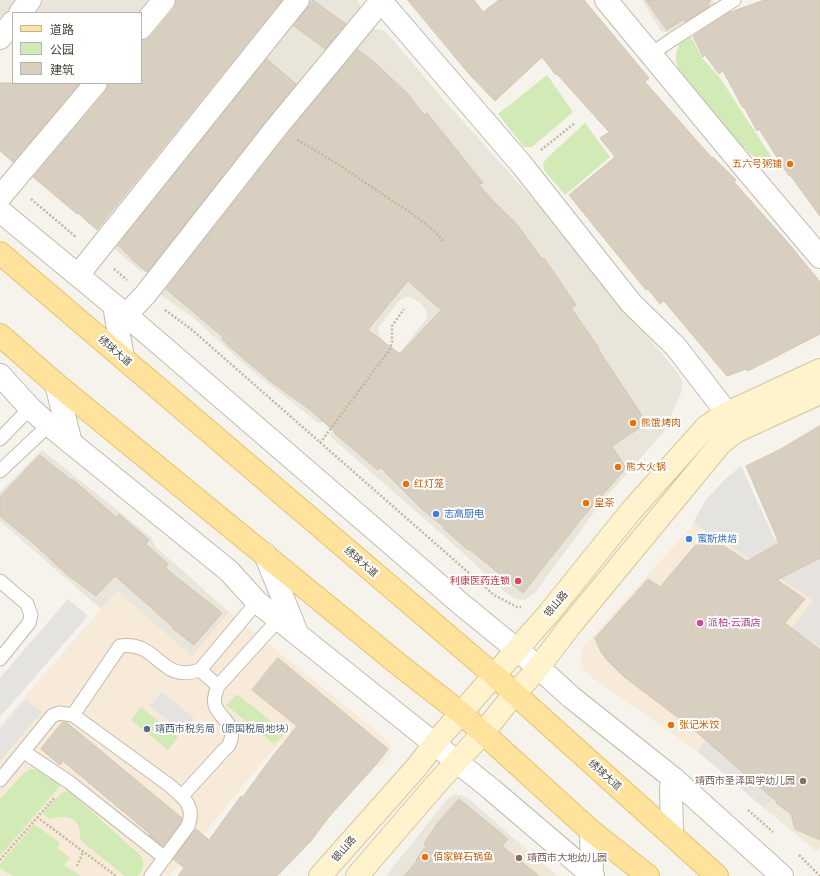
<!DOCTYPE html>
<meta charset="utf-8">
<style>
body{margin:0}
#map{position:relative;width:820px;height:876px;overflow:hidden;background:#f6f3ec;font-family:Lato,"Noto Sans SC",sans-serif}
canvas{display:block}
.legend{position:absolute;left:12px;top:12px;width:130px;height:72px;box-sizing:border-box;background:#fff;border:1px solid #b7b4b0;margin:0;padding:5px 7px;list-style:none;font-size:12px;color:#4b4439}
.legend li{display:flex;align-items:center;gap:8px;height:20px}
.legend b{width:20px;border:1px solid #b7b4b0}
</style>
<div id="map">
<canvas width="820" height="876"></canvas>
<ul class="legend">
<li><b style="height:5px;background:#ffe39c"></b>道路</li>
<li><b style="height:11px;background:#d2eab5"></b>公园</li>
<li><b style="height:11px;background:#d8cfc1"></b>建筑</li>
</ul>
</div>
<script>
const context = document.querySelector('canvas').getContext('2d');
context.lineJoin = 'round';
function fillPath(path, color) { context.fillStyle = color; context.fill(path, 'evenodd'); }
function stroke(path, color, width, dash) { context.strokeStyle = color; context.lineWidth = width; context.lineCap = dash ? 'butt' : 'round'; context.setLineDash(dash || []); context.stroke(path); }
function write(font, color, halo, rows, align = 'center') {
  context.font = font + ' Lato,"Noto Sans SC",sans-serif'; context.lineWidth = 4; context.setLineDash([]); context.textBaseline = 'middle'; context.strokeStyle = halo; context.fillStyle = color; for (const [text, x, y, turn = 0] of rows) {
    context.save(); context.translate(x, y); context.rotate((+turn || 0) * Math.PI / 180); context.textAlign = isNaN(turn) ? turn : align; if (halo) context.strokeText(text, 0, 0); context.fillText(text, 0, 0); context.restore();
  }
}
fillPath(new Path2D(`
 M0 0H21L0 26Z
 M34 0H157L141 13H23Z
 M310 0H356L360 4V8L359 11 152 268 146 272 140 271 113 247Z
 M642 0H712L716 4 671 32H665L661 31Z
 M373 29 383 30 387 33 449 106 541 208 587 261 612 295 668 361 678 373 682 381V391L663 433 600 504 535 593 524 600 515 599 506 593 454 545 332 438 330 434 408 342 427 318V311L420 303 412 298 406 297 399 301 378 328V332L383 342 325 420 321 423H318L245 365 197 321 164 297 160 294 159 288 277 141 281 140 348 165 288 127 350 45Z
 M42 450 152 538 156 547 229 612 192 657 117 591 101 609 0 521V492Z
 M455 795 463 796 469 799 516 840 487 876H386L444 803 450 797Z`), '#eae5da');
fillPath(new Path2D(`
 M694 524 814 599 697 751 590 676 584 669 581 662V654L583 647Z
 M117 591 192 657 229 612 379 733 391 745 390 755 379 768 311 712 263 761 170 876H0V725Z`), '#f7ead8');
fillPath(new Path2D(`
 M820 517V753L811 747 765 809 697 751 813 600 748 558 775 540Z`), '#e6e2dd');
fillPath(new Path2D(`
 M812 747 820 753V847L816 851 765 809Z
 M516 840 558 876H487Z`), '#efe8d6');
fillPath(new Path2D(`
 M689 33 703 59 720 78 776 164 769 166 758 161 726 131 699 94 680 75 676 61V54L680 40Z
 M547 75 573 112 532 147H524L498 114Z
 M585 123 610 157 565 195 544 170 543 164 546 159Z
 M237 694 286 733 274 744 226 705Z
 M141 707 178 737 168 750 131 720Z
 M31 769 44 771 60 781V786L0 856V799L23 774Z
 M69 791C93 812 116 834 140 855 145 862 144 870 138 876H125L84 843 80 839C82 817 67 814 49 819L42 813 61 793Z
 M34 824 60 843 57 848 70 858 64 865 81 876H14L6 872 0 868V864Z`), '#d2eab5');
fillPath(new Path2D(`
 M741 466 775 540 748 558 694 524 696 517 706 500 725 479Z
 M68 599 88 616 0 717V678Z
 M162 692 194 718 183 732 150 706Z
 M26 699 42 712 0 761V729Z`), '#e5e3e0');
const building = new Path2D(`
 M176 0H282L97 230 78 213 77 214 33 177 106 91 108 83H141V40H146L151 36 174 8Z
 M313 0 346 24 325 49 294 26Z
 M408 0H474L483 12 499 0H584L649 78 645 82 712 158 713 157 736 180 734 182 790 245 820 282V334L748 371 746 369 727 376 664 301 660 304 648 289 646 290 569 195 615 157 600 138 609 132 557 74 556 75 542 57 495 101 469 74Z
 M646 0H711L708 3 710 6 685 22 684 19 667 30Z
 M765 0H820V216L790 175 789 176 759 129 757 131 744 107 743 108 723 71 719 74 705 55 703 57 693 36 728 13Z
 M357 49 373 61 407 93 424 115 427 113 483 183 479 185 495 203 516 223 542 259 544 258 576 305 571 308 599 348 598 349 647 423 612 446 626 468 583 517 523 593 469 549 468 550 443 528 444 527 422 509 380 467 378 470 334 433 335 432 309 409 274 384 231 348 222 339 223 337 166 289 286 136ZM408 281 441 310 400 354 368 330Z
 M267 59 296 84 147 272 136 263 118 245Z
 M0 83H80L13 162 0 151Z
 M820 426V558L777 580 805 599 785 623 820 650V840L795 829 791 814 776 803 777 802 693 729 623 676 607 660 601 652 595 638 648 579 660 587 705 534 747 561 779 543 746 466 779 450Z
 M40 455 71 480 72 479 116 517 119 514 149 540 146 544 168 564 165 568 222 613 194 645 172 628 173 627 115 576 96 596 65 573 33 543 0 516V497Z
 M278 658 388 749 374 767 328 818 311 841 277 876H178L184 868 173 859 196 829 209 840 241 796 242 798 272 757 297 726 252 690Z
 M63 722H66L182 818 181 822 163 846 149 835 150 834 63 761 60 765 41 749Z
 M459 799 508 839 502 846 539 876H404L417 861 416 860 426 846 424 844 437 824Z`);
fillPath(building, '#d8cfc1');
stroke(building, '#d3c7b4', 1);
const service = new Path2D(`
 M651 54 673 39 734 0
 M0 439 30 408
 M0 471 49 425
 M0 581 27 604 31 615 29 623 0 659
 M200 670 218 686
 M73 715 120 646C159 640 159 684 200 670L257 602
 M24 752 69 782 165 858
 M0 780 52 716 59 713 73 715 169 785C183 797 196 806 188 826L151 876
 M182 796 223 751C228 747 230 745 231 739 235 723 219 718 215 705 213 698 216 692 218 686L279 619`);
const minor = new Path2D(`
 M380 0 522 165 631 303 676 347 727 413
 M606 0 744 167 820 257
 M20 13 30 0
 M141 28 164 0
 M0 38 13 22
 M0 197 96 83
 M0 211 126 315 461 604 538 667 571 697 673 778 782 876
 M78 275 298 0
 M114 305 123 358
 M126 315 145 295 276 128 381 1
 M0 375 30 408 49 425 229 571 257 602 491 789 593 876
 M56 384 71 443
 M265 554 297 633
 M591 831 592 875
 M672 835 671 788 673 778`);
const secondary = new Path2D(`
 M320 876 415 769 440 737 549 613 631 511 706 427 727 413 820 370
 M357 876 437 783 483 733 514 694 534 673 570 626 721 443 737 431 820 393`);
const primary = new Path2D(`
 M0 253 495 676 717 876
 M0 335 56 384 403 668 461 713 591 831 648 876`);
stroke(service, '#c2bbae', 15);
stroke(minor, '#c2bbae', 24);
stroke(secondary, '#d6c79b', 24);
stroke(primary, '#e6c16a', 24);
stroke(new Path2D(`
 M297 140C329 157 358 178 388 198 409 212 429 223 444 242
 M541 150 575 123
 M31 199 76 237
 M114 269 127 280
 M165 310 191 329 494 595 517 607H521
 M320 443 390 349 392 342V326L404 309
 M748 810 773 832
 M37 817 116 876
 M799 855 820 876
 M0 860 55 797
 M77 866 83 852`), '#c4b79f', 2.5, [2, 2]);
stroke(service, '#fff', 13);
stroke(minor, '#fff', 22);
stroke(secondary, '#fff3cd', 22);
stroke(primary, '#ffe39c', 22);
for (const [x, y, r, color] of [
 [790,164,4,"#e8710a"],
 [633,423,4,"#e8710a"],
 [618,467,4,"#e8710a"],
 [406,484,4,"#e8710a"],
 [586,503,4,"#e8710a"],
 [436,514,4,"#3f7fe0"],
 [689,539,4,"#3f7fe0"],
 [518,581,4,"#e0444e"],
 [700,623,4,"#d1479c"],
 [671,725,4,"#e8710a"],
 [147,729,4,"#5c6f8a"],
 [803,781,4,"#8d6e63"],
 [425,857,4,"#e8710a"],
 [519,858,4,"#8d6e63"]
]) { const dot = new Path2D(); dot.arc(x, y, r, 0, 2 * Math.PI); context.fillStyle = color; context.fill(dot); stroke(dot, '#fff', 1.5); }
write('10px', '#c56008', '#fff', [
 ["五六号粥铺",782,164,"right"],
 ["熊饿烤肉",641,423],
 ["熊大火锅",626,467],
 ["红灯笼",414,484],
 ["皇茶",594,503],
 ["张记米饺",679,725],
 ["佰家鲜石锅鱼",433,857]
], 'left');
write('10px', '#4b4439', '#fff', [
 ["绣球大道",115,351,41],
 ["绣球大道",361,562,41],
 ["银山路",556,604,-50],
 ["绣球大道",605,775,42],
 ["银山路",344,849,-49]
]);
write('10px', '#366cbe', '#fff', [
 ["志高厨电",444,514],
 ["蜜斯烘焙",697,539]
], 'left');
write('10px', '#be3a42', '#fff', [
 ["利康医药连锁",510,581]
], 'right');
write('10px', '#b23c85', '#fff', [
 ["派柏·云酒店",708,623]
], 'left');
write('10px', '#4e5e75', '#fff', [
 ["靖西市税务局（原国税局地块）",155,729]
], 'left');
write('10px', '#785e54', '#fff', [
 ["靖西市圣泽国学幼儿园",795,781],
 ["靖西市大地幼儿园",527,858,"left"]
], 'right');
</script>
